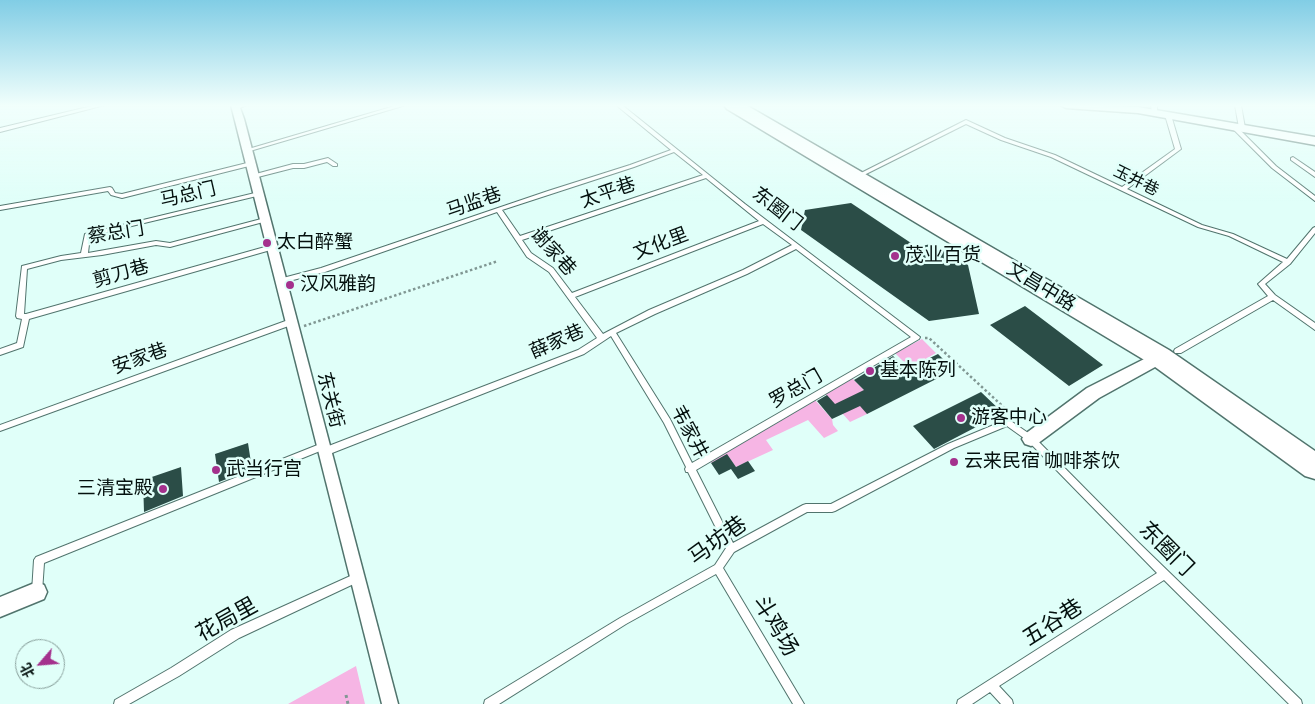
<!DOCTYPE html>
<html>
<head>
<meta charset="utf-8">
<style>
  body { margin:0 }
  #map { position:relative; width:1315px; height:704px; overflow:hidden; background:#e0fff9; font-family:"PT Sans Narrow","Noto Sans SC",sans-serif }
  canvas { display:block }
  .north { position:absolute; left:15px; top:639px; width:50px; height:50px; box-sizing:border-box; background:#e0fff9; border:1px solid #889f9b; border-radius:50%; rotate:243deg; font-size:14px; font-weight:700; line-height:20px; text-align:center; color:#04100e }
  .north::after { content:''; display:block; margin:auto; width:18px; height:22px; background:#a4318d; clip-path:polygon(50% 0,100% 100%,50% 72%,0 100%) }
</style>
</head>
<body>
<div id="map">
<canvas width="1315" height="704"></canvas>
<div class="north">北</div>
</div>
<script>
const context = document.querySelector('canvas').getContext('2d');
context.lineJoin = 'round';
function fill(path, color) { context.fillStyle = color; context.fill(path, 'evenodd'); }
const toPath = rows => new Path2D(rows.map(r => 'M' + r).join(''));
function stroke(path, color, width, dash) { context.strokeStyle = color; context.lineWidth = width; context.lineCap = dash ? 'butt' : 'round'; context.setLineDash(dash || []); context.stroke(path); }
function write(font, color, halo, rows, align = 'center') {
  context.font = font + ' "PT Sans Narrow","Noto Sans SC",sans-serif'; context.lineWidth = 5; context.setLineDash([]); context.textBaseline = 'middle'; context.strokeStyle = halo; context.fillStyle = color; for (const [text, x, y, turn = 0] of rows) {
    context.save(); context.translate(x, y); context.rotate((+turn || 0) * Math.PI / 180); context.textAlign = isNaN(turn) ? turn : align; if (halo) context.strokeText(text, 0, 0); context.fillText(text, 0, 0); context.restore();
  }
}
fill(toPath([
  [922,339,936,353,910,368,895,353],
  [851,377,864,390,867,414,850,422,825,394],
  [814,399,832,419,833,425,838,431,824,438,808,420,766,440,773,450,736,467,727,455,711,463,710,461,784,418],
  [356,666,365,704,288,704]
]), '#f6b5e4');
fill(toPath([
  [851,203,917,247,931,244,968,265,979,314,929,321,801,230,805,210],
  [1025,306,1103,365,1069,386,990,325],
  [938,354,954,370,867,414,860,406,832,419,817,401,827,395,835,404,864,390,854,380,893,356,907,369],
  [981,392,1003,413,934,449,913,426],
  [248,443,252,469,219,482,215,454],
  [727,454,736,467,748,461,755,471,738,479,731,469,719,475,711,463],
  [181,467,183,496,144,512,143,480]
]), '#2b4d47');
const service = toPath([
  [96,105,105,105,0,132,0,128,96,105],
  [238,105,248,105,236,109,233,107,238,105],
  [398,105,406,105,250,151,248,152,245,150,398,105],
  [616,105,622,105,745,204,920,337,919,339,696,470,733,543,803,505,806,504,831,504,948,444,1008,419,1034,437,1139,543,1301,700,1302,704,1289,704,1164,580,999,686,1012,700,1013,704,1001,704,990,692,972,704,957,704,958,700,1157,573,1028,441,1007,426,954,448,835,511,832,512,807,512,734,552,723,568,804,704,793,704,716,574,626,624,499,704,484,704,485,700,620,618,715,565,726,548,688,472,686,472,685,469,686,467,664,423,611,336,584,354,327,455,324,456,321,455,320,451,44,563,42,592,40,595,37,597,34,595,32,592,34,560,36,557,320,444,323,443,326,444,326,447,578,350,597,338,549,272,527,257,497,212,325,272,281,283,278,281,279,279,321,268,548,191,630,165,671,150,616,105],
  [674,152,703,175,520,236,502,210,634,167,674,152],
  [706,178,759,221,572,293,553,268,531,253,522,240,706,178],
  [763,224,792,245,743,270,649,310,603,334,575,297,763,224],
  [796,249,911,337,692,463,670,419,616,333,655,314,747,274,796,249],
  [1151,105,1157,105,1157,114,1152,113,1151,105],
  [1235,105,1241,105,1245,128,1244,129,1242,130,1239,128,1235,105],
  [1168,113,1171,115,1181,149,1127,189,1202,225,1233,234,1287,259,1313,228,1315,227,1315,233,1290,264,1265,284,1275,295,1315,323,1315,330,1273,300,1181,353,1175,353,1174,351,1175,349,1268,296,1258,284,1283,262,1229,236,1198,227,1051,157,1001,140,966,124,864,175,861,173,966,120,1005,138,1055,155,1122,187,1175,149,1165,115,1168,113],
  [1233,124,1235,125,1276,166,1315,196,1315,201,1272,168,1231,127,1231,125,1233,124],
  [1293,157,1315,172,1315,177,1291,160,1291,158,1293,157],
  [328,158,337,164,337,166,333,166,327,162,304,168,293,168,254,178,251,176,252,175,293,164,304,164,328,158],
  [251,162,254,164,253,165,122,198,111,195,108,191,0,210,0,206,110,187,112,188,115,193,122,194,251,162],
  [259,192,261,193,261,195,90,236,88,253,156,241,170,243,265,218,267,219,267,221,170,247,156,245,102,255,61,260,27,269,24,314,26,314,272,245,275,247,274,249,29,319,23,347,0,355,0,349,17,343,22,319,17,318,16,316,22,266,61,256,81,253,85,234,259,192],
  [291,319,294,320,295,322,294,324,0,431,0,425,291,319],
  [357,573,360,575,362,578,360,581,239,638,179,676,129,704,114,704,115,700,171,668,231,630,357,573]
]);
const pedestrian = toPath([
  [231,105,239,105,244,119,398,704,382,704,231,105]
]);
const minor = toPath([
  [1060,105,1138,107,1315,137,1315,145,1138,113,1066,108,1060,105],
  [1160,351,1166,353,1168,357,1166,361,1099,398,1037,444,1031,446,1025,444,1022,439,1025,434,1087,388,1160,351],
  [37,582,44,585,47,592,44,599,0,617,0,597,37,582]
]);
const primary = toPath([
  [724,105,746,105,1169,350,1315,451,1315,479,1305,476,1151,364,727,109,724,105]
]);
stroke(service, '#51746d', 2);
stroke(pedestrian, '#51746d', 3);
stroke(minor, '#51746d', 3);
stroke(primary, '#51746d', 3);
stroke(toPath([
  [304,326,498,261],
  [925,338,929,338,1010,413]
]), '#809793', 2.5, [2.5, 2.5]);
stroke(toPath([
  [346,695,348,704]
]), '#809793', 3, [3, 3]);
fill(service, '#fff');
fill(pedestrian, '#fff');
fill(minor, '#fff');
fill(primary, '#fff');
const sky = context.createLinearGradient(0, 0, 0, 203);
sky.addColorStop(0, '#81cde5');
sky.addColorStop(0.52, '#f1fffc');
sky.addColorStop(1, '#f1fffc00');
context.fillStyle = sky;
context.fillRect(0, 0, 1315, 203);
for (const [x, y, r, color] of [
  [267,243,5,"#a4318d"],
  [895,256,5,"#a4318d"],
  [290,285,5,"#a4318d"],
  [870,371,5,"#a4318d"],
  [961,418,5,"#a4318d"],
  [954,462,5,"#a4318d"],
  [216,470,5,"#a4318d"],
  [163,489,5,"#a4318d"]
]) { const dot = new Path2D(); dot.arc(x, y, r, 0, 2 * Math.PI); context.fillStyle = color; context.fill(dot); stroke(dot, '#e0fff9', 2); }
write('16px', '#04100e', '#e0fff9', [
  ["玉井巷",1136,181,26]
]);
write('19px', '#04100e', '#e0fff9', [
  ["太平巷",608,193,-19],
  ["马总门",188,195,-13],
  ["马监巷",474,203,-19],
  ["东圈门",777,209,38],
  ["蔡总门",116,233,-9],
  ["文化里",661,244,-21],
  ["谢家巷",553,252,48],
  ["剪刀巷",121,274,-16],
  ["文昌中路",1041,287,31],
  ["薛家巷",557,342,-24],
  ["安家巷",140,359,-20],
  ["罗总门",796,389,-30],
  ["东关街",330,400,76],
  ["韦家井",689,432,62]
]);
write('19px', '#04100e', '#e0fff9', [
  ["太白醉蟹",277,243],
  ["茂业百货",905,256],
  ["汉风雅韵",300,285],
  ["基本陈列",880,371],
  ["游客中心",971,418],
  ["云来民宿 咖啡茶饮",964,462],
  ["武当行宫",226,470],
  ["三清宝殿",153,489,"right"]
], 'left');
write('22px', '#04100e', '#e0fff9', [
  ["马坊巷",718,541,-36],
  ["东圈门",1166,549,45],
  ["花局里",227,620,-29],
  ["五谷巷",1053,623,-33],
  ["斗鸡场",775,626,59]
]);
</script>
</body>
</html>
